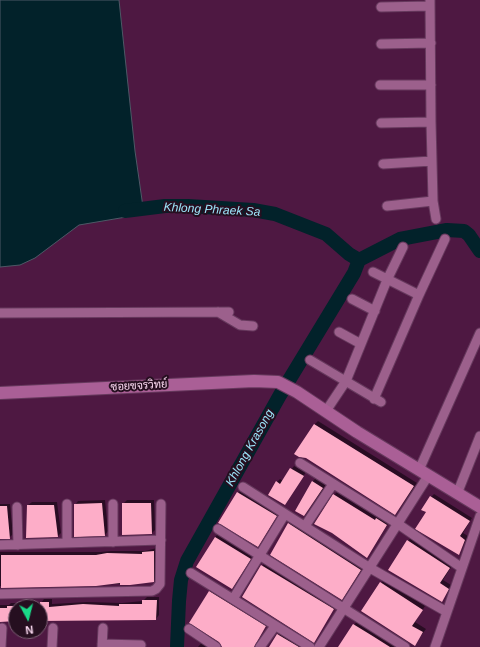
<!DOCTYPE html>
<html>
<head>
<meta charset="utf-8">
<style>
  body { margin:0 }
  #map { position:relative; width:480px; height:647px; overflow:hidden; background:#4e1842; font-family:Arial,sans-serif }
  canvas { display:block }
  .north { position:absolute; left:8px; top:599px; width:40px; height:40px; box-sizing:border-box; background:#260f20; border:1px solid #7c6074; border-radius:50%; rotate:173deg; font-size:11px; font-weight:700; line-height:16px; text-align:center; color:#fcdaf2 }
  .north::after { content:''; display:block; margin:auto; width:14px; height:18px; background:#1ad988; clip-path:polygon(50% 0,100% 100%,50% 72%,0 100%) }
</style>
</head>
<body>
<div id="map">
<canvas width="480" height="647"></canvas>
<div class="north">N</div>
</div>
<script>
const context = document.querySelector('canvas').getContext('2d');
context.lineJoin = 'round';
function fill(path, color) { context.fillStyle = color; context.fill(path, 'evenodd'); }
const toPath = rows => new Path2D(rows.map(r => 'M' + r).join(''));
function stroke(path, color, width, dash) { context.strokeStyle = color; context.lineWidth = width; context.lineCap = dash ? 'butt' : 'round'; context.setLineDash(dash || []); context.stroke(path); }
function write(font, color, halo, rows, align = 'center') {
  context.font = font + ' Arial,Sarabun,sans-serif'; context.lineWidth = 4; context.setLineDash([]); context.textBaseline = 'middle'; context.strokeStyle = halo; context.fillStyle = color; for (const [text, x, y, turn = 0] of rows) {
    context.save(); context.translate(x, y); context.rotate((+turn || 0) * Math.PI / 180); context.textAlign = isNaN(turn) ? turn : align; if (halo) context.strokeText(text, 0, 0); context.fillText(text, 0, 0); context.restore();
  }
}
const water = toPath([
  [0,0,119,0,135,151,144,214,79,225,35,258,20,265,0,267,0,0]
]);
fill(water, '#02222a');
stroke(water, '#4d5966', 1);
fill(toPath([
  [318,421,417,483,398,510,314,425],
  [294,466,306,472,285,504,277,482,280,479,283,481],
  [316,478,326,485,304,515,312,482],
  [241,489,279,512,258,546,220,523],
  [337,492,378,517,380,516,389,522,370,553,334,495],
  [434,494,472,518,463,533,468,536,459,553,427,512,431,497],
  [105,500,108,531,105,535,75,505,78,501],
  [127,500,154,500,155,530,152,533,123,504],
  [32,502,57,502,61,533,58,536,28,505],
  [0,504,10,504,13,534,9,538,0,538],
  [292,522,364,566,342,599,288,525],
  [218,534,253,555,232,588,215,537],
  [411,537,453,564,443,580,451,585,442,601,389,569],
  [157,548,156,578,153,582,96,585,0,586,0,552,100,552,111,551,145,551],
  [265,562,336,606,314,641,243,597],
  [384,579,425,606,415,622,426,629,414,645,363,611],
  [213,589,268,623,253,647,223,647,210,592],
  [147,597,159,597,159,615,156,619,40,621,40,607,16,607,16,621,0,621,0,605,9,605,11,603,41,603,44,599,52,599,52,604,87,602,122,603,143,601],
  [357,621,397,647,339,647],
  [281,631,307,647,270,647],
  [203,641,213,647,198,647]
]), '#0007');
stroke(toPath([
  [125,211,165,206,188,206,253,210,275,214,326,234,349,254,359,260,400,239,447,230,464,231,469,235,480,251],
  [177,647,179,601,181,580,187,561,280,395,354,273,359,260]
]), '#02222a', 14);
fill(toPath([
  [314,424,414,486,395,515,306,458,299,457,294,454],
  [290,468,304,476,285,505,268,495,276,481,280,484],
  [312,481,323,488,304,516,295,511],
  [237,492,277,516,258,547,218,523],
  [333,494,375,520,376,518,387,525,367,558,332,533,314,524],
  [430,496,470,521,460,536,465,540,459,555,415,529,426,512,421,510],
  [102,503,105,536,74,537,74,504],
  [122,503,151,503,152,534,122,535],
  [27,505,54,505,58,537,26,538],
  [0,506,7,506,10,539,0,539],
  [288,523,361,570,342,600,270,555],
  [215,537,251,559,232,589,196,567],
  [407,540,450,568,440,583,449,589,442,602,388,570],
  [154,551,154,582,130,585,120,585,120,583,96,586,1,588,1,555,96,555,107,553,142,554,142,552],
  [261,565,334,609,314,643,242,597],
  [380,582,423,610,412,626,423,632,415,646,361,611],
  [209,591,266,626,254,647,222,647,219,642,189,623],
  [142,600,157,600,156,620,40,621,40,602,49,602,49,607,83,604,119,606,119,604,142,604],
  [7,606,16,606,16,621,0,622,0,608,7,608],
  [353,624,371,635,390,647,338,647],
  [277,634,299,647,269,647]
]), '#fdadc8');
const street = toPath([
  [430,0,431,122,433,201,436,219],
  [381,7,430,6],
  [381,44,431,43],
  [380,85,431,85],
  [381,123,431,122],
  [383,164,432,161],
  [387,206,433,201],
  [373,272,419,295],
  [352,299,375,311],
  [218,312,240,325,253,326],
  [0,313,229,312],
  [339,332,361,344],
  [310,360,381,402],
  [374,399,419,295,445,239],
  [326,411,346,381,387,280,403,247],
  [300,463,398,524,462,568],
  [419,470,480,333],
  [243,487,370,568,447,612],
  [457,494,480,436],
  [67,504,67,543],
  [17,507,18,545],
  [305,526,333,484],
  [218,529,405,647],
  [113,542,113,504],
  [0,545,161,540],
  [191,573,310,647],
  [0,594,152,591,156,589,160,584,161,504],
  [233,599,285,514],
  [189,629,216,647],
  [102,644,141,645],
  [1,647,2,628],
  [52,647,53,628],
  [102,647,103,628],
  [260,647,275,626],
  [319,647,428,476],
  [435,647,480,516]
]);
const secondary = toPath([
  [0,393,254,381,278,382,297,392,357,432,480,507]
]);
stroke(street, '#66395d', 11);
stroke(secondary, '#66395d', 14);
stroke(street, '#9c608c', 9);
stroke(secondary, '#aa5f96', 12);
write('11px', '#fcdaf2', '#260f20', [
  ["ซอยขจรวิทย์",139,386,-3]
]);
write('italic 12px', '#9ce5fa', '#260f20', [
  ["Khlong Phraek Sa",212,210,3],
  ["Khlong Krasong",250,448,-61]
]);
</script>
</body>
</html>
